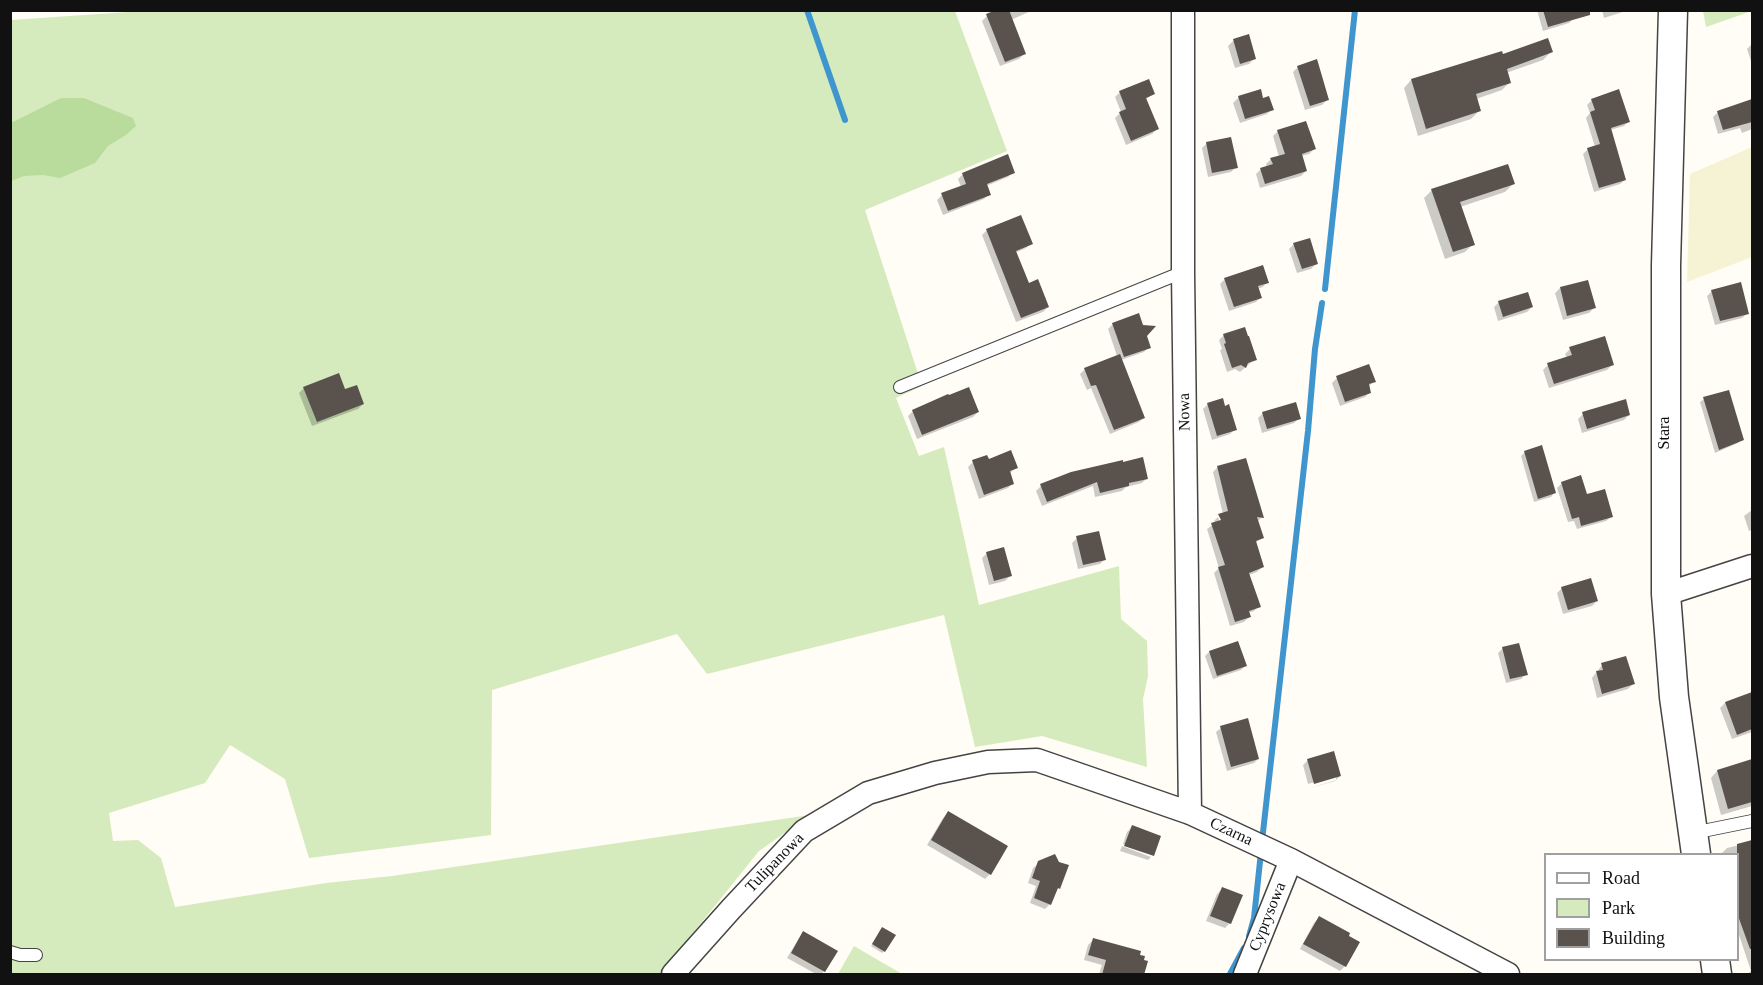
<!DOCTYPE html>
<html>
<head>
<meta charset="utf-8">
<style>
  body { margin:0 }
  #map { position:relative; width:1763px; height:985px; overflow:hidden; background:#fffdf5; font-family:Georgia,serif }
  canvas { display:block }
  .frame { position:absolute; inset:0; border:12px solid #111; pointer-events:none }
  .legend { position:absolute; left:1544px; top:853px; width:195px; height:108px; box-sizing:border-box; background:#fff; border:2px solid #a0a0a0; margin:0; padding:8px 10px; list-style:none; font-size:18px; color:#111 }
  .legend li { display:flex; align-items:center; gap:12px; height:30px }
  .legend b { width:30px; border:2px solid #a0a0a0 }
</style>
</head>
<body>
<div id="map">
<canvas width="1763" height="985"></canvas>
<div class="frame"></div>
<ul class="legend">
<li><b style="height:8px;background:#fff"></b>Road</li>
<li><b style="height:16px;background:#d5ebbd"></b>Park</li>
<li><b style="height:16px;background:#5a524d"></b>Building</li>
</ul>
</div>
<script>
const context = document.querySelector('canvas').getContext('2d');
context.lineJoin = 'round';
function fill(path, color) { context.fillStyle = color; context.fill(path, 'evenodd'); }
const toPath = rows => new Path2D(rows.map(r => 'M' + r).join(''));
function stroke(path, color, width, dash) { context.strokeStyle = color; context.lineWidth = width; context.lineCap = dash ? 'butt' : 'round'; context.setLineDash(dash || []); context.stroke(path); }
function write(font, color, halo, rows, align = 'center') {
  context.font = font + ' Georgia,serif'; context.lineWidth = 6; context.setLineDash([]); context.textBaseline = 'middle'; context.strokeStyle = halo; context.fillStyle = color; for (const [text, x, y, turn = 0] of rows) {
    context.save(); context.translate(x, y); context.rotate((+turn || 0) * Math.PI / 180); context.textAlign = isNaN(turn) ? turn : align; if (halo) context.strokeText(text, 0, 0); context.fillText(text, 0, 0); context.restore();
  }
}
fill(toPath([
  [1752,147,1752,257,1687,282,1690,174]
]), '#f6f3d4');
fill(toPath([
  [132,10,955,11,1007,151,865,210,922,386,896,398,919,456,944,447,979,605,1119,566,1121,619,1147,641,1148,676,1143,699,1147,767,1042,736,975,747,944,615,707,674,677,634,492,690,491,835,309,858,285,779,230,745,205,783,109,813,113,841,138,840,161,858,175,907,326,883,392,876,810,815,759,851,660,974,141,974,139,973,137,974,11,974,11,20,128,12],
  [1703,11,1703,10,1752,11,1706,27],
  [854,946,902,974,838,974]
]), '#d5ebbd');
fill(toPath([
  [61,98,84,98,133,118,136,126,126,135,108,146,95,163,60,178,43,175,24,176,11,181,11,123]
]), '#b9dc9c');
fill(toPath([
  [1001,10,1033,10,1011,20,1024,54,1019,59,1000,66,982,21,987,16],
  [1537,10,1572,10,1574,18,1569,23,1543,31],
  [1602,10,1629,10,1604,18],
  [1248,36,1254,59,1249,64,1235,68,1228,46,1233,41],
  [1752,44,1752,64,1747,49],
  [1551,52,1543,60,1506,73,1510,82,1502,90,1476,99,1479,111,1471,119,1418,136,1404,88,1411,80,1502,56],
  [1298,67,1327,100,1322,105,1305,110,1293,72],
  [1148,81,1153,94,1145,100,1157,129,1152,134,1126,145,1115,118,1121,112,1115,97,1120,92],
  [1260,91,1262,99,1272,109,1267,114,1240,123,1233,103,1238,98],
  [1592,100,1629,121,1624,126,1610,130,1625,180,1620,184,1594,192,1583,154,1588,149,1595,147,1586,118,1590,113,1587,105],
  [1752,100,1752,129,1742,133,1740,128,1718,134,1713,117,1718,112],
  [1278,131,1314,149,1309,154,1301,156,1306,171,1301,176,1260,188,1256,174,1261,169,1267,167,1266,164,1271,159,1279,157,1273,136],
  [1207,143,1236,167,1231,172,1208,177,1202,148],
  [1013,172,1008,177,986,186,989,194,984,199,943,215,937,200,942,195,961,187,958,179,963,174],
  [1513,184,1505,192,1460,207,1473,244,1465,252,1445,259,1424,198,1432,190],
  [987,230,1031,243,1026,248,1015,253,1028,285,1048,307,1043,312,1016,322,982,235],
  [1294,244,1316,264,1311,269,1297,273,1289,249],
  [1225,279,1267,282,1263,287,1257,289,1260,298,1256,302,1229,311,1220,284],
  [1560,288,1594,308,1589,313,1563,320,1555,293],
  [1712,291,1748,313,1742,318,1715,325,1707,296],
  [1499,302,1532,307,1527,312,1498,321,1494,307],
  [1113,324,1145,336,1149,347,1144,352,1121,360,1143,418,1139,422,1110,434,1091,388,1087,390,1080,374,1085,369,1117,356,1108,329],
  [1224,335,1255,359,1240,372,1235,369,1227,372,1220,350,1222,349,1219,340],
  [1570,349,1612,365,1607,370,1549,388,1543,370,1548,365,1567,358,1565,354],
  [1337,378,1374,381,1369,386,1370,392,1365,397,1340,406,1332,383],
  [304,388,363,404,358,409,312,426,299,393],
  [1704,399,1742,439,1738,443,1715,453,1700,402],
  [1208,404,1224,408,1235,429,1230,434,1212,440,1203,409],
  [913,411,978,412,973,417,917,439,908,416],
  [1263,413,1299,418,1294,423,1262,433,1258,418],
  [1583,414,1629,415,1624,420,1582,433,1578,419],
  [1525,452,1554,493,1551,497,1534,502,1521,456],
  [988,461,1016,468,1010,473,1013,483,1008,488,979,499,968,467,973,462],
  [1218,467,1262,517,1257,522,1262,538,1255,543,1262,567,1257,572,1249,575,1259,606,1254,611,1248,613,1249,617,1244,622,1230,626,1214,573,1219,568,1207,529,1215,523,1214,521,1218,517,1222,528,1221,516,1218,516,1223,514,1213,472],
  [1147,478,1142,483,1126,487,1122,491,1095,497,1093,486,1042,506,1036,491,1041,486],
  [1562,483,1587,496,1611,517,1606,521,1577,529,1574,521,1568,522,1557,488],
  [1752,510,1752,530,1749,531,1744,516],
  [1077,538,1105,559,1100,564,1078,569,1072,543],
  [987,553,1010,576,1005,581,989,585,982,558],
  [1562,588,1597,601,1592,606,1563,614,1557,593],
  [1503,648,1526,674,1521,679,1506,683,1498,653],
  [1209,652,1245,666,1241,670,1213,679,1205,656],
  [1602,665,1633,684,1628,689,1597,698,1592,678],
  [1752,693,1752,732,1732,739,1720,708,1725,703],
  [1221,728,1258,759,1254,763,1227,771,1216,732],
  [1308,760,1340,776,1335,781,1310,788,1336,780,1336,776,1308,784,1303,765],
  [1750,762,1752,771,1752,806,1721,815,1711,778,1717,771],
  [948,813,990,874,985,879,927,845,943,818],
  [1132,827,1159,837,1152,856,1152,854,1123,844,1127,832],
  [1752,842,1752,974,1747,974,1751,971,1738,932,1738,854,1722,853,1727,848],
  [1122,846,1151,857,1148,860,1120,851],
  [1039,863,1058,888,1055,892,1050,904,1045,909,1030,903,1036,886,1028,883,1033,868],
  [1222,889,1230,923,1225,928,1206,921,1217,894],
  [1319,918,1347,936,1345,966,1340,971,1300,949,1314,923],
  [880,931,884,951,882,953,871,946],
  [804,933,824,971,821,974,816,974,787,958,799,938],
  [1093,940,1143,974,1099,974,1102,965,1084,960,1088,945]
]), '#0003');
stroke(toPath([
  [807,10,845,120],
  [1325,289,1355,10],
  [1262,841,1308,431,1315,349,1322,303],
  [1249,936,1254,918,1261,852],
  [1230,974,1244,948]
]), '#3f96cf', 6);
fill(toPath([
  [996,10,1009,10,1026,54,1005,62,986,14],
  [1543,10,1590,10,1590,15,1548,27],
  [1249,34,1256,59,1240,64,1233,39],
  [1548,38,1553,52,1507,69,1511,83,1476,94,1481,111,1426,129,1411,79,1502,51,1503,54],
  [1317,59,1329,100,1310,106,1297,66],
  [1149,79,1155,94,1146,98,1159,129,1131,141,1119,112,1126,109,1119,91],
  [1261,89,1263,98,1269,96,1274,110,1245,119,1238,96],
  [1619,89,1630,122,1611,128,1626,180,1599,188,1587,148,1600,144,1590,112,1595,110,1591,99],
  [1752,99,1752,122,1723,130,1717,111],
  [1306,121,1316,149,1302,154,1307,171,1265,184,1260,168,1273,164,1270,158,1285,154,1277,130],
  [1231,137,1238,168,1212,173,1206,142],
  [1008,154,1015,173,987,184,991,195,948,211,941,193,966,184,962,173],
  [1508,164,1515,184,1460,202,1475,245,1453,252,1431,189],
  [1021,215,1033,244,1016,251,1029,283,1038,279,1049,307,1021,318,986,229],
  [1310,238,1318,264,1302,269,1293,243],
  [1263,265,1269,283,1258,286,1262,298,1234,307,1224,278],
  [1588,280,1596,308,1567,316,1560,287],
  [1741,282,1749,314,1720,321,1711,290],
  [1528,292,1533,307,1503,317,1498,301],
  [1139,313,1143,325,1156,326,1147,336,1151,348,1124,357,1112,323],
  [1245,327,1248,336,1249,336,1257,360,1248,363,1246,368,1241,365,1232,368,1224,344,1226,343,1223,334],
  [1605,336,1614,365,1554,384,1547,363,1572,355,1569,347],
  [1120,354,1145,418,1114,430,1096,385,1091,386,1084,368],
  [1369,364,1376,382,1369,384,1371,393,1345,402,1336,376],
  [339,373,345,389,357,385,364,404,317,422,303,387],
  [969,387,979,412,922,435,912,410,948,394,949,395],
  [1729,390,1744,440,1719,450,1703,397],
  [1223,398,1225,406,1229,404,1237,430,1217,436,1207,403],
  [1626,399,1630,415,1587,429,1582,412],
  [1296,402,1301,419,1267,429,1262,412],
  [1542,445,1556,493,1538,499,1524,451],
  [1011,450,1018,468,1010,471,1014,484,984,495,972,460,987,455,989,459],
  [1143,457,1148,479,1129,483,1129,486,1100,493,1097,482,1047,502,1040,484,1071,472,1123,460,1123,462],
  [1246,458,1264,518,1257,517,1264,538,1256,541,1264,567,1249,573,1261,607,1249,611,1251,617,1235,622,1218,567,1225,565,1211,523,1221,520,1218,514,1228,511,1217,466],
  [1581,475,1587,494,1605,489,1613,517,1581,526,1579,517,1572,519,1561,482],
  [1099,531,1106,560,1083,565,1076,536],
  [1004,547,1012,576,994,581,986,552],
  [1591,578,1598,601,1568,610,1561,587],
  [1238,641,1247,666,1217,676,1209,651],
  [1519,643,1528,675,1510,679,1502,647],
  [1626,656,1635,684,1602,694,1596,671,1603,670,1601,663],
  [1752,692,1752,729,1737,735,1725,702],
  [1248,718,1259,759,1231,767,1220,726],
  [1334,751,1341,776,1314,784,1307,759],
  [1752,759,1752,802,1728,809,1717,770],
  [948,811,1008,846,991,875,931,840],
  [1132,825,1161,836,1154,856,1124,846],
  [1752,840,1752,949,1750,949,1737,913,1737,844],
  [1055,854,1059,862,1069,865,1060,889,1058,888,1051,905,1034,898,1040,881,1032,878,1038,861],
  [1222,887,1243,895,1231,924,1210,916],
  [1319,916,1350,933,1349,936,1360,942,1346,967,1303,944],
  [882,927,896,935,885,952,872,944],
  [803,931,838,951,825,972,791,953],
  [1093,938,1141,951,1140,955,1145,956,1144,960,1148,961,1144,975,1102,975,1106,960,1088,955]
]), '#5a524d');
const service = toPath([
  [900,387,1183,272],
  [1693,833,1752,821],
  [10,952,20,955,36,955]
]);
const minor = toPath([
  [1183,10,1183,272,1190,813],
  [1666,594,1752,566],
  [673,974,731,909,804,831,868,793,935,773,988,762,1037,760,1190,813,1291,860,1508,974],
  [1245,974,1291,860]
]);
const tertiary = toPath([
  [1673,10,1666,265,1666,594,1674,697,1696,854],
  [1715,960,1717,974]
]);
stroke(service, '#444', 14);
stroke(minor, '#444', 25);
stroke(tertiary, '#444', 31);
stroke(service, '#fff', 12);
stroke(minor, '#fff', 22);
stroke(tertiary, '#fff', 28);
write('16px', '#111', '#fff', [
  ["Nowa",1185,412,-91],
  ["Stara",1665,433,-90],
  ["Czarna",1231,832,25],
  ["Tulipanowa",775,863,-46],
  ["Cyprysowa",1268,917,-68]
]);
</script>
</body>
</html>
